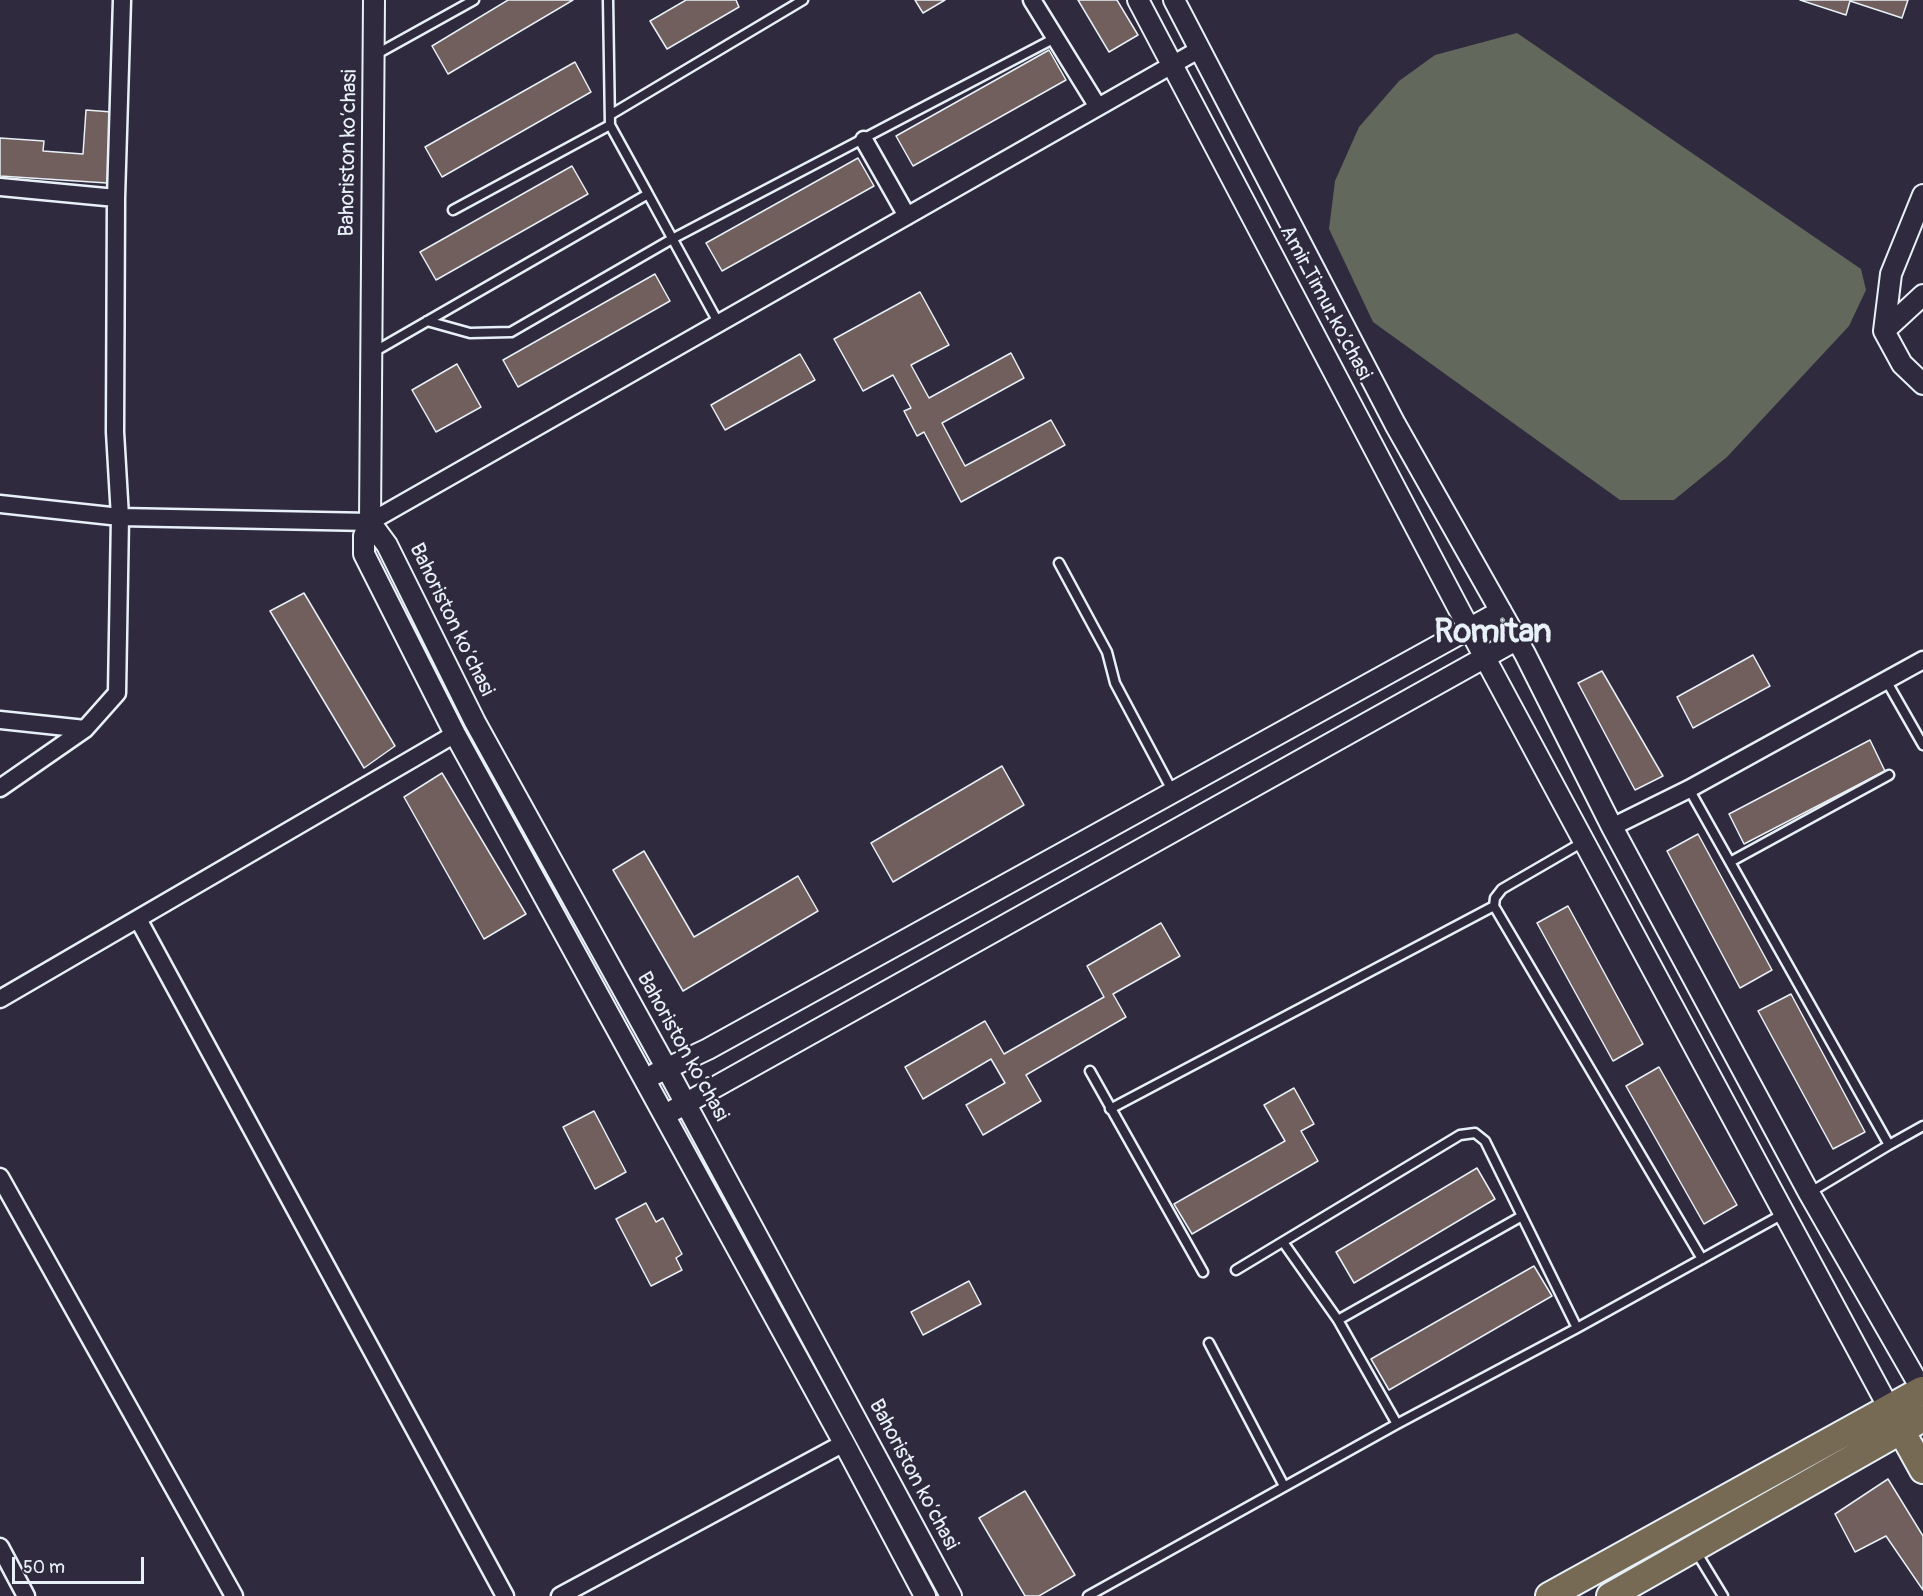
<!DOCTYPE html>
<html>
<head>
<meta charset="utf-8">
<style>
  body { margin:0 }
  #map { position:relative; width:1923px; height:1596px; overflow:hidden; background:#2f2a3d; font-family:Pangolin,sans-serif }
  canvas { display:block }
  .scale { position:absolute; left:12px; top:1557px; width:132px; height:27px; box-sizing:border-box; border:3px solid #e8f1f8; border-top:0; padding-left:8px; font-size:18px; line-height:21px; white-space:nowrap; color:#e8f1f8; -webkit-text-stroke:4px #2f2a3d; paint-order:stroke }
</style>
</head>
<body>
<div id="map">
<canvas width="1923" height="1596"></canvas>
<div class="scale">50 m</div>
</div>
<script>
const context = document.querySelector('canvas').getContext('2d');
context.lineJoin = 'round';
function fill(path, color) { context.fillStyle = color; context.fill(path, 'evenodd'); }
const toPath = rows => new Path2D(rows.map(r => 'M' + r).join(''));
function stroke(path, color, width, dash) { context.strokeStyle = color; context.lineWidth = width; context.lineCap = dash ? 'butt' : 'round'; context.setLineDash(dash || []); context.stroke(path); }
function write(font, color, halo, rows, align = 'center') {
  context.font = font + ' Pangolin,sans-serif'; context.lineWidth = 5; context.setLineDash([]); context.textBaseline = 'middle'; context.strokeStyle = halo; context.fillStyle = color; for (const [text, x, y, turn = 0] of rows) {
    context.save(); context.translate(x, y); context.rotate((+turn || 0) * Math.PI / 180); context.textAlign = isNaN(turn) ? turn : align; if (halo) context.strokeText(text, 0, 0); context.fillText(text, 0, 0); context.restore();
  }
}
fill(toPath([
  [1517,33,1861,269,1866,290,1849,326,1727,457,1674,500,1620,500,1373,322,1329,229,1335,181,1359,127,1399,81,1435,55]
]), '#62685b');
const building = toPath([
  [508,0,573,0,448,74,432,46,508,0],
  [686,0,736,0,739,7,667,49,650,21,686,0],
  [915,0,945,0,923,13,915,0],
  [1078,0,1117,0,1138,35,1109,52,1078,0],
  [1800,0,1908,0,1902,18,1850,1,1846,15,1800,0],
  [1049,50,1066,80,913,166,896,136,1049,50],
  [575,62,591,92,442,177,425,147,575,62],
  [86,110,112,112,107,183,0,176,0,138,44,141,43,151,83,154,86,110],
  [858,158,874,186,722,271,706,243,858,158],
  [572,166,588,194,436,280,420,252,572,166],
  [655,274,670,301,518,387,503,360,655,274],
  [920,292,949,345,911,365,929,398,1011,353,1024,378,942,423,965,466,1051,420,1065,445,961,502,924,432,917,436,904,411,911,408,893,375,863,391,834,339,920,292],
  [800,354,815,380,725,430,711,405,800,354],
  [457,364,481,407,436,432,412,390,457,364],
  [304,593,395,746,364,768,270,611,304,593],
  [1753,655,1770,686,1693,728,1677,697,1753,655],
  [1602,671,1663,776,1635,790,1578,683,1602,671],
  [1870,740,1885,771,1744,844,1729,814,1870,740],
  [1002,766,1024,805,893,882,871,843,1002,766],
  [442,773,526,914,484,939,404,797,442,773],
  [1698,834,1772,970,1740,988,1667,851,1698,834],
  [644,851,694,937,798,876,818,911,683,991,613,870,644,851],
  [1568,906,1643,1044,1613,1061,1537,923,1568,906],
  [1161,923,1180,956,1113,994,1126,1017,1026,1075,1041,1101,983,1135,966,1105,1005,1083,991,1059,923,1099,905,1067,985,1021,1004,1054,1104,997,1087,966,1161,923],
  [1791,994,1865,1132,1833,1149,1758,1011,1791,994],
  [1659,1067,1737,1205,1704,1224,1626,1086,1659,1067],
  [1294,1088,1314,1124,1301,1131,1318,1161,1192,1234,1174,1204,1285,1141,1264,1105,1294,1088],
  [594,1111,626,1172,595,1189,563,1127,594,1111],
  [1477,1168,1495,1199,1354,1283,1336,1252,1477,1168],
  [646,1203,656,1222,663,1218,682,1254,676,1258,682,1270,651,1286,616,1219,646,1203],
  [1534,1266,1552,1296,1389,1390,1371,1359,1534,1266],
  [969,1281,981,1304,923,1335,911,1312,969,1281],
  [1888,1479,1923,1536,1923,1590,1886,1536,1855,1552,1835,1514,1888,1479],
  [1025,1491,1075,1575,1039,1596,1025,1596,979,1518,1025,1491]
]);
fill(building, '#715f5e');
stroke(building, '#e8f1f8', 1.5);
const service = toPath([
  [608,0,610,125,648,194],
  [375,55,474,0],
  [610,115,803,0],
  [453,210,610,125],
  [427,321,470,333,511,332,672,239,1055,38],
  [372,353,648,194,719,324],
  [1059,563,1107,652,1115,683,1173,792],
  [1887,682,1923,745],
  [1689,789,1889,1145,1809,1193],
  [1583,842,1502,889,1495,898,1494,906,1702,1259],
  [1730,862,1889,775],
  [1090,1071,1203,1272],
  [1110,1109,1494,906],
  [1889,1145,1923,1126],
  [1283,1242,1338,1320],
  [1236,1270,1460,1135,1475,1133,1485,1141,1577,1328],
  [1209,1343,1284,1486],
  [1397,1424,1338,1320,1522,1216],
  [1695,1550,1723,1596],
  [1088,1596,1397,1424,1577,1328,1783,1214]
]);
const minor = toPath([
  [1032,0,1098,107],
  [864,140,907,216],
  [0,187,116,198],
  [0,504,120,517,370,522,1200,49],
  [0,720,85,729],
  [0,788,85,729,117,693,120,517,115,432,116,198,122,0],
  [1612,827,1689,789,1923,660],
  [138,919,505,1596],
  [0,999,455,734],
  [0,1177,234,1596],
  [0,1547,26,1596],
  [560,1596,844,1443]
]);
const tertiary = toPath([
  [374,0,370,522,364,536,364,554,455,734,844,1443,925,1596],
  [1138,0,1463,617,1889,1408],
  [1174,0,1395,424,1525,654,1612,827,1809,1193,1922,1390],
  [1923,195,1891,274,1884,331,1902,364,1923,384],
  [1884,331,1923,295],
  [370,522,387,545,475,722,667,1069,951,1596],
  [655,1074,708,1049,1501,611],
  [674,1110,1516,640]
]);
const primary = toPath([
  [1892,1414,1923,1470],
  [1549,1596,1922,1390,1923,1392],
  [1610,1596,1923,1418]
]);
stroke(service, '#e8f1f8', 13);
stroke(minor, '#e8f1f8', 21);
stroke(tertiary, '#e8f1f8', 24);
stroke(primary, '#e8f1f8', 30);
stroke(service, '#2f2a3d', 8);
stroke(minor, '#2f2a3d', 16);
stroke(tertiary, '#2f2a3d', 20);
stroke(primary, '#766a55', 26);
write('21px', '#e8f1f8', '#2f2a3d', [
  ["Bahoriston ko‘chasi",349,153,-89],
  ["Amir Timur ko‘chasi",1325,303,62],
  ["Bahoriston ko‘chasi",451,620,64],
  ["Bahoriston ko‘chasi",682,1047,61],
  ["Bahoriston ko‘chasi",913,1475,62]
]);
write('bold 33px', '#e8f1f8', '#2f2a3d', [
  ["Romitan",1493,634]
]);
</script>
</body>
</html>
